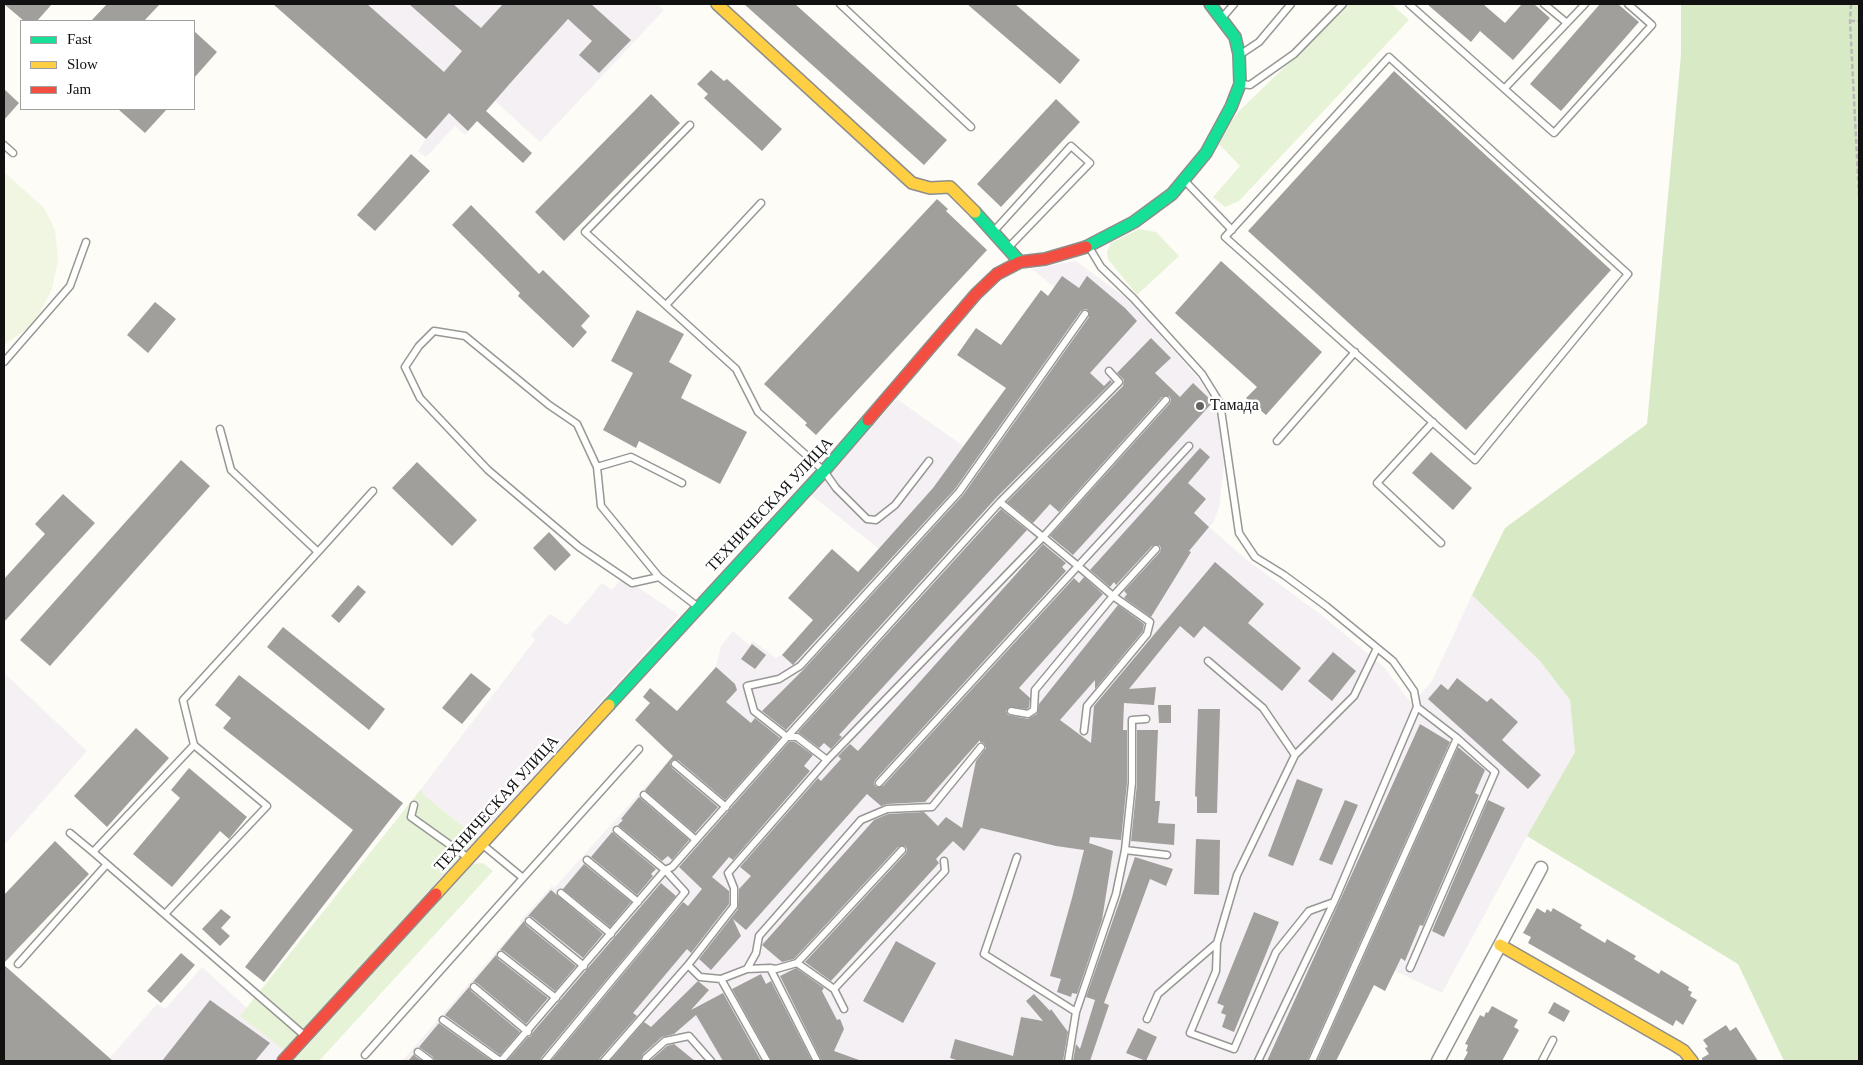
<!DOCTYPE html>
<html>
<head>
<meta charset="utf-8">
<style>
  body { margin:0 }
  #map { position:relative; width:1863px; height:1065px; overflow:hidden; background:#fdfcf7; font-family:Georgia,serif }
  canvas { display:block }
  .frame { position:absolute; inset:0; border:5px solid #111; pointer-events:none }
  .legend { position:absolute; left:20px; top:20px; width:175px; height:90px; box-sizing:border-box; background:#fff; border:1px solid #a0a0a0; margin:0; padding:6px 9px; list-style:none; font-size:15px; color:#111 }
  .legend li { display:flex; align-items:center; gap:10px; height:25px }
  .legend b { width:25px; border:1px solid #a0a0a0 }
</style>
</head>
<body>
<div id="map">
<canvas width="1863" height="1065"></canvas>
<div class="frame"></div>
<ul class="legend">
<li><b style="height:6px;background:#16e098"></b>Fast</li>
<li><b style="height:6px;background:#ffcf43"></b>Slow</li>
<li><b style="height:6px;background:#f24e42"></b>Jam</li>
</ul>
</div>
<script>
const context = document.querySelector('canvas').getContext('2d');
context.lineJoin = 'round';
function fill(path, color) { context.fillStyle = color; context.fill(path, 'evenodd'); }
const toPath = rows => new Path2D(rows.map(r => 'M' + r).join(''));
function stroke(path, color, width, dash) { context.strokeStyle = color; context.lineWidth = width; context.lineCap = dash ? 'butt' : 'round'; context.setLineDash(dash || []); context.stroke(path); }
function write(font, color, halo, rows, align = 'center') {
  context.font = font + ' Georgia,serif'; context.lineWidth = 5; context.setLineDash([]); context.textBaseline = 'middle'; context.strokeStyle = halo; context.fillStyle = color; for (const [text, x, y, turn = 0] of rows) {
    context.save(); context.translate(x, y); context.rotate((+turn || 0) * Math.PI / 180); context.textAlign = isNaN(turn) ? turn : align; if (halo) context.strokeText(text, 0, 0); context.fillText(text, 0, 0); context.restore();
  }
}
fill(toPath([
  [273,4,657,4,664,10,540,142,495,101,465,135,455,126,426,157,418,151,426,139],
  [1076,261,1129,300,1196,376,1216,404,1224,464,1219,508,1213,523,1209,527,1247,560,1324,617,1384,667,1412,704,1432,681,1472,595,1540,661,1570,700,1575,752,1527,836,1442,993,1395,971,1385,991,1373,985,1336,1061,402,1061,521,923,520,921,552,886,554,888,673,756,653,738,716,667,721,646,733,631,749,645,753,641,776,658,782,655,879,549,810,494,897,399,963,446,1070,300,1032,269],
  [623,577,679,615,477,838,423,794,421,789,535,640,531,635,550,614,567,625,602,583,612,590],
  [4,673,87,751,4,845],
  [202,967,247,1008,241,1016,284,1050,274,1061,107,1061,157,1004,165,1009]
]), '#f5f0f3');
fill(toPath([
  [1350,4,1392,4,1409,20,1239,201,1225,207,1213,197,1240,166,1219,144,1231,122,1239,111],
  [1139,229,1156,232,1179,256,1137,295,1108,259,1107,252,1111,243],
  [421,789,423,794,477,838,284,1050,240,1016],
  [483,863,493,871,319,1061,293,1061,473,864]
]), '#e7f3d7');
fill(toPath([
  [1681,4,1859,4,1859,1061,1784,1061,1738,964,1527,836,1575,752,1570,700,1540,661,1472,595,1505,528,1647,424,1681,55]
]), '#d8eac5');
fill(toPath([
  [4,172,44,208,55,230,58,260,52,289,34,324,4,345]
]), '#f0f6e1');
fill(toPath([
  [4,4,52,4,37,21,24,21],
  [107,4,160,4,144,21,91,21],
  [273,4,367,4,444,72,462,51,409,4,453,4,481,28,503,4,591,4,631,40,599,73,579,55,592,41,568,19,513,80,486,111,532,153,523,163,477,121,468,131,449,113,426,139],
  [744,4,795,4,947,140,924,165],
  [967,4,1015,4,1080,60,1060,84],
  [1427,4,1483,4,1505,23,1522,4,1534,4,1550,18,1513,60,1480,31,1471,42],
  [1600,4,1618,4,1639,22,1561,111,1530,84],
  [194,31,217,52,194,78],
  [711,70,724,81,727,79,782,129,762,151,704,98,708,94,697,84],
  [1394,71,1611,270,1466,430,1248,231],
  [4,89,19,103,4,120],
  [651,94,680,123,564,241,535,212],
  [1056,99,1080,122,1001,207,977,184],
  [118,109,167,109,145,133],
  [411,154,430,171,375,231,357,215],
  [937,199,948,209,946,211,987,250,816,435,805,425,807,423,764,384],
  [471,205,539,274,543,270,590,316,581,326,587,332,573,348,518,296,520,293,452,225],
  [1221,261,1322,352,1266,415,1246,398,1257,387,1175,313],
  [1062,276,1079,288,1087,276,1125,308,1137,321,1090,373,1104,386,1110,380,1112,382,996,498,786,730,762,711,804,669,963,495,1089,317,1088,310,1085,309,1081,311,955,489,793,665,782,655,813,620,788,598,832,549,858,572,933,488,1006,388,957,355,976,328,1001,345,1041,290,1048,296],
  [155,302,176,319,148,353,127,335],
  [637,310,684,334,669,362,692,375,681,398,747,432,720,484,639,441,636,448,603,430,633,373,611,361],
  [1151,338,1171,358,1155,373,1180,397,1193,383,1213,402,1073,555,1050,536,1170,403,1171,399,1169,396,1162,397,1059,512,1050,504,1033,523,1007,502,1123,386,1124,380,1117,373],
  [1200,448,1210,457,1188,483,1206,499,1194,513,1209,527,1189,551,1191,552,1151,617,1124,598,1127,594,1124,591,1160,552,1161,548,1159,545,1152,546,1116,585,1114,582,1110,587,1090,570],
  [1431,452,1472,488,1453,510,1412,473],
  [181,460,210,486,50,666,20,640],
  [417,462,477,520,452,546,392,488],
  [63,494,95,523,4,622,4,579,45,534,35,524],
  [1001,509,1027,530,839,735,842,737,831,749,824,743,819,748,798,732],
  [549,532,571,555,555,571,533,548],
  [1043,544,1066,563,1062,567,1066,571,875,780,874,784,876,787,883,786,1074,578,1079,583,1084,577,1103,594,1019,688,1030,698,1029,707,1027,709,1009,707,1006,711,1008,715,1028,719,1037,714,1039,704,1118,605,1144,624,1143,631,1095,689,1095,680,1060,720,1091,743,1094,706,1215,562,1264,604,1248,623,1301,668,1282,691,1204,626,1194,638,1180,626,1129,689,1156,687,1154,705,1124,703,1123,730,1127,730,1127,783,1121,840,1090,837,1089,843,1113,851,1102,920,1077,994,1072,993,1071,997,1057,992,1061,979,1050,976,1072,898,1084,850,1056,846,981,828,964,851,953,841,936,859,939,863,831,981,805,962,906,853,907,849,905,846,898,847,794,959,782,962,762,945,874,820,888,814,924,812,938,826,946,817,962,828,976,761,986,748,984,743,980,742,980,740,925,802,887,804,881,806,867,794,746,930,733,919,741,936,711,970,699,959,738,909,739,889,751,876,740,867,818,778,821,781,841,759,838,756,850,744,858,751],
  [358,585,366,592,339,623,331,616],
  [283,627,385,709,369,730,267,647],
  [752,644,766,655,755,669,741,659],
  [1333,652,1356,671,1332,701,1308,681],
  [716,667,735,684,737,690,726,702,751,723,755,718,780,738,725,800,678,760,672,760,670,764,672,768,718,807,695,833,645,790,673,756,635,720,650,703,643,697,650,688,677,711],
  [471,673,491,689,462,724,442,708],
  [239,675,403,803,264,982,245,967,353,830,223,728,231,718,215,705],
  [1457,678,1487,702,1491,698,1518,722,1502,740,1541,775,1528,789,1428,699,1441,684,1448,690],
  [1158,705,1171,705,1171,723,1159,723],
  [1198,709,1220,709,1217,813,1197,813,1197,797,1195,796],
  [1420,724,1450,742,1307,1061,1267,1061],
  [136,728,169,758,107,827,74,796],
  [1137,730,1158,730,1155,801,1160,801,1158,823,1175,824,1174,845,1131,841,1137,783],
  [789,742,795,742,813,755,804,766,810,771,733,860,729,857,712,877,729,891,729,904,691,953,687,949,633,1013,637,1016,600,1058,599,1061,551,1061,683,902,688,906,702,889,679,867],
  [1458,747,1485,770,1475,793,1479,795,1423,926,1420,925,1405,961,1401,958,1385,991,1374,985,1336,1061,1317,1061],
  [189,768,247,817,229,839,220,831,172,887,133,854,180,798,171,790],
  [1297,779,1323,789,1293,866,1268,856],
  [639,797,689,840,672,860,668,856,662,861,618,825,623,820,621,819],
  [1345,800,1358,805,1332,865,1319,860],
  [1488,800,1505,808,1444,937,1432,931],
  [612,832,656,869,651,874,653,876,637,895,591,857],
  [1196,839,1220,840,1219,895,1194,894],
  [55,841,89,874,4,963,4,895],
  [1135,857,1173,869,1166,886,1150,879,1104,1003,1099,1001,1109,1005,1090,1061,1073,1061,1076,1044,1080,1049,1095,1000,1086,997],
  [584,864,631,902,610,927,563,889],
  [661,883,676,896,541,1058,540,1061,507,1061,528,1037,531,1036,533,1032],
  [551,890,603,934,583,958,532,917,528,916],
  [1537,908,1545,913,1547,909,1551,912,1553,908,1582,925,1580,928,1605,943,1607,939,1636,956,1634,959,1659,974,1661,970,1689,987,1688,990,1692,992,1690,996,1697,1000,1683,1025,1676,1020,1673,1026,1528,943,1531,937,1523,933],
  [221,909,231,917,221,928,230,936,220,946,202,929],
  [1254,912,1279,922,1234,1032,1222,1027,1226,1015,1221,1013,1224,1006,1217,1003],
  [524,921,526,925,576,966,555,991,504,951,500,950],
  [896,941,936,963,903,1023,863,1001],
  [181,953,195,965,161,1003,147,991],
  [496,955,498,959,548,998,526,1024,477,983,473,982],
  [4,965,113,1061,4,1061],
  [796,968,824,988,822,991,837,1020,840,1019,844,1029,834,1051,859,1060,859,1061,822,1061,780,976],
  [761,974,766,984,771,981,812,1061,772,1061,732,989],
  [698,981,709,990,691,1010,723,993,761,1061,723,1061,696,1015,674,1034,662,1037,643,1054,640,1061,610,1061,644,1022,651,1027],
  [469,987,471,991,520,1032,500,1055,445,1015],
  [1034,994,1050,1011,1051,1009,1068,1032,1063,1061,959,1061,950,1058,955,1039,1013,1056,1021,1017,1043,1021,1026,1001],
  [210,1000,270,1043,255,1061,162,1061],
  [1554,1002,1570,1011,1564,1022,1548,1013],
  [1492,1006,1518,1020,1514,1027,1519,1030,1502,1061,1463,1061,1468,1052,1466,1051,1468,1045,1465,1044,1480,1015,1484,1017,1486,1012,1488,1013],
  [439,1023,440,1024,492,1061,435,1061,433,1057,419,1047],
  [1726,1025,1730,1031,1736,1027,1758,1061,1702,1061,1702,1058,1709,1054,1705,1048,1708,1047,1703,1040],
  [1138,1028,1157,1037,1146,1061,1126,1053],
  [674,1044,695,1061,650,1061,667,1046],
  [414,1054,415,1056,422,1061,408,1061]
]), '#a19f9c');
const lane = toPath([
  [840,4,971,127],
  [1409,4,1554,133,1652,25,1628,4],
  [1544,4,1567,23],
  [1222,18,1234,4],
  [1241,54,1259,42,1291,4],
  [1389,57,1628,274,1475,460,1225,237,1389,57],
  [1241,84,1250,85,1294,54,1343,4],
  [1505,88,1585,4],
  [690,125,585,232,736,369,758,412,824,471,836,488,867,519,876,520,895,505,929,461],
  [4,145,13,153],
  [1184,180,1232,230],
  [994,231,1071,146,1090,163,1008,248],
  [1089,247,1101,267,1133,298,1202,374,1220,403,1239,533,1255,557,1284,575,1326,606,1393,661,1414,691,1417,707,1334,902,1258,1061],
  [666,305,761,203],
  [4,362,70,286,86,242],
  [1109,371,1119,382,1000,502,1043,537,1166,400],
  [1433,422,1377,483,1441,543],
  [220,429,231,470,318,552,373,491],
  [1277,441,1355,352],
  [597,467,631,457,682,483],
  [659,577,601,506,597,467,577,424,549,405,465,336,434,331,419,346,405,367,420,398,488,470,579,547,632,583,659,577,698,607],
  [1208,661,1263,708,1295,755,1354,696,1377,648],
  [1011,711,1028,714,1034,710,1035,690,1113,596,1078,566,1189,446],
  [1084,731,1087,706,1147,634,1150,622,1113,596,1156,549],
  [787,737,1000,502],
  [827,760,1043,537,1078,566,879,783],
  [675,764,726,807],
  [644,795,696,840],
  [414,805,411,817,467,857],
  [70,833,93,852],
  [483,845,523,878,639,749],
  [1125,850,1167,855],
  [1017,857,984,954,1076,1012,1068,1061],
  [587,860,638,902],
  [561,893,611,934],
  [165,914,267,806,194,745],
  [529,921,584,966],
  [1217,943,1216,971,1190,1033,1234,1049,1276,952,1309,911,1334,902],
  [501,955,556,998],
  [797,963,834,989,844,1009],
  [18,964,107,864],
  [770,968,776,969,797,963,902,850],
  [1410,968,1495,772,1457,738],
  [747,969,770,968,817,1061],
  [721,979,747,969,756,953,759,936,861,820,887,809,932,807,981,747],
  [474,987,528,1032],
  [834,989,945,871,944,861],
  [1076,1012,1116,894,1125,850,1132,783,1132,720,1146,719],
  [1147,1019,1158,994,1217,943,1237,875,1295,755],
  [443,1020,500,1061],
  [305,1036,93,852,194,745,183,700,318,552],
  [418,1052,430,1061],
  [365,1055,523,878],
  [501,1061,665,870,672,867,787,737,754,711,747,686,779,679,800,666,959,492,1085,314],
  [545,1061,685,892,665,870,617,830],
  [604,1061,688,965],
  [645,1061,646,1058,665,1041,689,1036,711,1061],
  [767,1061,721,979,700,977,688,965,734,906,734,888,728,873,827,760,797,737,787,737],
  [1312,1061,1457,738,1417,707],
  [1542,1061,1553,1040]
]);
const street = toPath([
  [1438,1061,1541,868]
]);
const fast = toPath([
  [975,212,1020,262],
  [1086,247,1134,222,1172,194,1206,153,1231,107,1240,84,1239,54,1235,37,1210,4],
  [609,705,824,471,868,420]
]);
const slow = toPath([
  [717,4,912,183,930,188,950,187,975,212],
  [436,894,609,705],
  [1500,945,1676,1046,1684,1051,1692,1061]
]);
const jam = toPath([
  [868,420,976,294,997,274,1020,262,1045,259,1086,247],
  [283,1061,436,894]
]);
stroke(lane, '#979795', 9);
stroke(street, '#979795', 15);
stroke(fast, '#8e8d8b', 14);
stroke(slow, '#8e8d8b', 14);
stroke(jam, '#8e8d8b', 14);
stroke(toPath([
  [1851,4,1850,21,1859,196],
  [1850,21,1859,21]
]), '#b9b9b8', 2.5, [5, 2.5]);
stroke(lane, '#fffffe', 6);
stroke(street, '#fffffe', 12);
stroke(fast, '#16e098', 11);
stroke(slow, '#ffcf43', 11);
stroke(jam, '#f24e42', 11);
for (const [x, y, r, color] of [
  [1200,406,5,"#646362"]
]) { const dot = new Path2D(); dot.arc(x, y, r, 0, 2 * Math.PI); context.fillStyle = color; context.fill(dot); stroke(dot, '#fff', 2); }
write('16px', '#111', '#fff', [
  ["Тамада",1210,406]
], 'left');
write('16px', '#111', '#fff', [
  ["ТЕХНИЧЕСКАЯ УЛИЦА",770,505,-47],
  ["ТЕХНИЧЕСКАЯ УЛИЦА",497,804,-48]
]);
</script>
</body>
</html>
